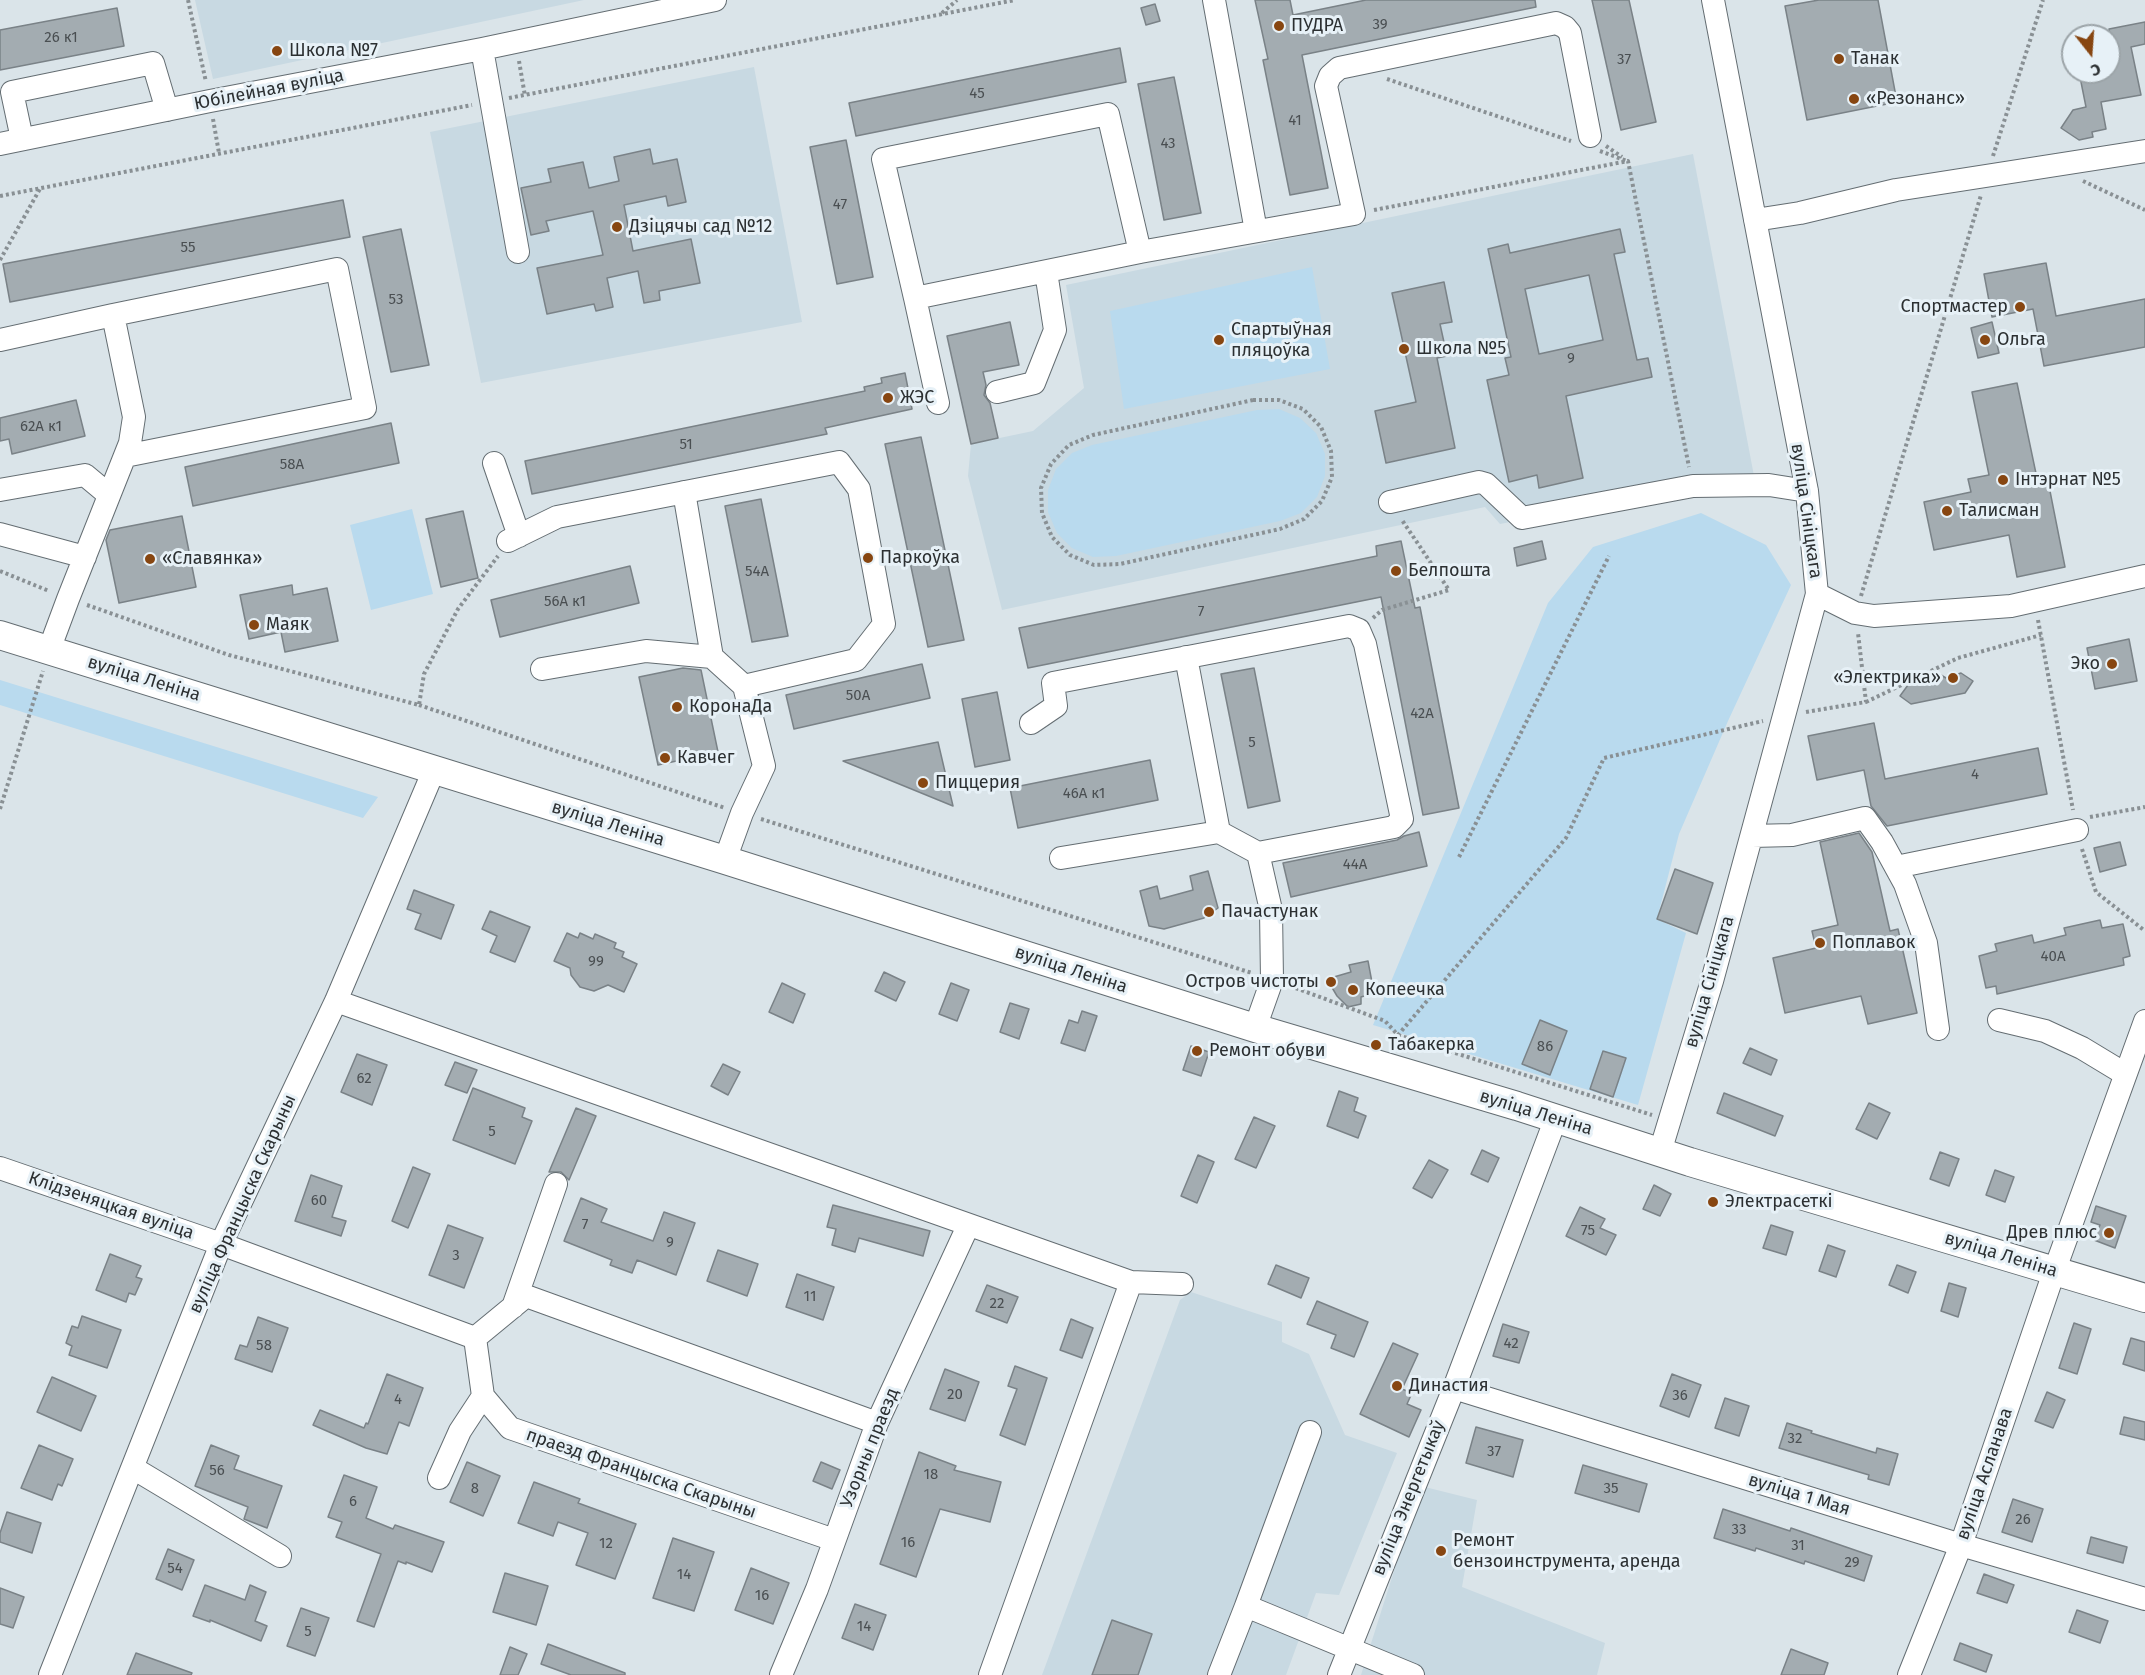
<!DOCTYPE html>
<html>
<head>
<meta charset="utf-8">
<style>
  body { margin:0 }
  #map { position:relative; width:2145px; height:1675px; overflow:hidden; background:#dae4e9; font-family:"Fira Sans",sans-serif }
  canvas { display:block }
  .north { position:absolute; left:2061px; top:24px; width:60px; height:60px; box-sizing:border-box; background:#e7f1f7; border:2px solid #9ca4a8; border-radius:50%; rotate:163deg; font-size:16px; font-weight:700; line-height:24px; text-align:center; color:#2c3032 }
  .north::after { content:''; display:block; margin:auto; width:21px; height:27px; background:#874611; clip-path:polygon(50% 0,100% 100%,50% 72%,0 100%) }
</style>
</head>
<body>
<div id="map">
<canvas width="2145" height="1675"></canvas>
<div class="north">С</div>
</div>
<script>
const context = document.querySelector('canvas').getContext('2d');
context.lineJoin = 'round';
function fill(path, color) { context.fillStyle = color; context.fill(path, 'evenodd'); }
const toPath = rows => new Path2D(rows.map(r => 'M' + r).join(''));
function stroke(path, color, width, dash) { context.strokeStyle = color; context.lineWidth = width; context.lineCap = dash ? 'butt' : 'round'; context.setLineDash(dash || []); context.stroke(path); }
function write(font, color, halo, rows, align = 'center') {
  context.font = font + ' "Fira Sans",sans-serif'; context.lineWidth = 6; context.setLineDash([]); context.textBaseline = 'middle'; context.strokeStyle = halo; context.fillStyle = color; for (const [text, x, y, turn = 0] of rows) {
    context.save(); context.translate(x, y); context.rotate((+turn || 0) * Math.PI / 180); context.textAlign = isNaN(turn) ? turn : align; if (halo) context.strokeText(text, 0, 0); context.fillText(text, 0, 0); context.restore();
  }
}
fill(toPath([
  [195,0,584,0,213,79],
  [754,67,802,322,481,383,430,132],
  [1693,154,1754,476,1500,524,1485,507,1002,610,968,476,971,444,1033,431,1084,388,1066,285],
  [1191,1292,1282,1322,1282,1342,1309,1354,1345,1435,1397,1453,1339,1595,1316,1593,1286,1675,1042,1675,1180,1300],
  [1421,1486,1477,1500,1462,1587,1605,1643,1597,1675,1361,1675]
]), '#c8d9e2');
fill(toPath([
  [1312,267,1330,369,1124,409,1110,311],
  [1279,409,1300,418,1316,433,1325,454,1325,476,1317,497,1301,513,1280,521,1116,556,1093,557,1072,548,1057,533,1048,512,1048,490,1056,469,1072,453,1092,445,1257,410],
  [412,509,433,594,371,610,350,525],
  [1701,513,1766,545,1791,585,1728,721,1679,834,1657,919,1686,933,1638,1105,1373,1025,1548,603,1593,547],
  [0,680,378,797,363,818,0,705]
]), '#b9daee');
const building = toPath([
  [1255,0,1290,0,1293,15,1366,0,1535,0,1536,7,1302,55,1328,188,1290,195,1263,60,1268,59,1255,0],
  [1592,0,1629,0,1656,122,1621,130,1592,0],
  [1819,0,1878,0,1897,102,1807,120,1785,6,1819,0],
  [1155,4,1160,21,1146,25,1141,8,1155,4],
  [117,8,124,46,0,70,0,30,117,8],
  [2145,22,2145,44,2131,47,2141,95,2101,102,2106,129,2092,132,2093,137,2079,140,2061,128,2073,110,2086,107,2079,72,2109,72,2109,47,2112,46,2109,29,2145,22],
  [1120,48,1126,82,856,136,849,103,1120,48],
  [1174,77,1201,213,1164,220,1138,84,1174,77],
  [846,140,873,277,837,284,810,147,846,140],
  [650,149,653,164,677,159,686,202,668,206,666,196,624,205,633,251,691,239,700,283,659,291,660,300,644,303,638,271,607,278,613,307,596,311,594,304,547,314,537,268,603,255,593,211,546,221,549,231,531,235,521,188,551,182,548,169,583,162,589,188,619,181,614,157,650,149],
  [343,200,350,237,10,302,3,264,343,200],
  [401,229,429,365,391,372,363,237,401,229],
  [1620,229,1625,252,1614,254,1637,360,1648,358,1652,377,1566,396,1583,478,1539,488,1537,475,1509,482,1487,380,1509,375,1505,358,1511,357,1488,249,1508,244,1510,253,1620,229],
  [1589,275,1603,340,1539,354,1525,289,1589,275],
  [2046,263,2056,316,2145,299,2145,347,2044,366,2033,309,1992,317,1984,274,2046,263],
  [1444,282,1452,322,1440,324,1447,356,1437,358,1455,448,1386,463,1375,411,1416,402,1392,293,1444,282],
  [1010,322,1019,365,983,372,986,385,984,395,990,403,998,438,971,444,947,336,1010,322],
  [1992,322,1999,353,1978,358,1971,328,1992,322],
  [905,373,912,409,825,428,827,434,532,494,525,461,865,391,864,387,882,383,881,378,905,373],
  [2017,383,2038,483,2048,481,2065,567,2017,577,2009,535,1934,550,1924,502,1971,492,1968,479,1989,475,1972,392,2017,383],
  [76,400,85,436,12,454,9,439,0,441,0,418,76,400],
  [391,423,399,463,193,506,185,467,391,423],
  [921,437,964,640,928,647,885,444,921,437],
  [761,499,788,636,752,642,725,506,761,499],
  [463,511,478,578,441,587,426,519,463,511],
  [182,516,196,587,119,603,106,540,110,530,182,516],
  [1401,541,1415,608,1420,607,1459,808,1423,815,1381,597,1028,668,1019,628,1377,556,1376,546,1401,541],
  [1542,541,1546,559,1517,566,1514,548,1542,541],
  [630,566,639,603,500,637,491,600,630,566],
  [292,585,293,595,327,588,338,641,285,652,281,632,249,639,240,595,292,585],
  [2129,639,2137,681,2095,689,2087,648,2129,639],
  [922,664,930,698,794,729,786,695,922,664],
  [683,668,701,670,718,752,658,765,639,677,683,668],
  [1254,668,1280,801,1248,808,1221,674,1254,668],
  [1961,673,1973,681,1965,693,1911,704,1900,696,1908,685,1932,681,1934,677,1941,675,1946,678,1961,673],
  [997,692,1010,760,975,767,962,699,997,692],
  [1874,723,1885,779,2038,748,2047,794,1887,826,1871,806,1864,770,1817,780,1808,736,1874,723],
  [938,742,953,806,843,761,938,742],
  [1150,760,1158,800,1018,828,1010,788,1150,760],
  [1419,832,1427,866,1291,897,1283,863,1397,840,1404,836,1419,832],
  [1859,833,1872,852,1890,931,1898,929,1917,1013,1868,1024,1861,996,1785,1013,1773,958,1816,948,1812,931,1838,925,1820,842,1859,833],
  [2120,842,2126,865,2100,872,2094,848,2120,842],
  [1675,869,1713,883,1697,934,1657,919,1675,869],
  [1208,871,1218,908,1204,918,1164,929,1149,926,1140,891,1157,886,1160,899,1193,890,1190,876,1208,871],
  [414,890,454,905,441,939,415,929,421,914,407,909,414,890],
  [490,911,530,927,515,962,490,952,497,936,482,929,490,911],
  [2100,920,2102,928,2123,924,2130,956,2123,958,2124,965,1997,994,1996,986,1986,988,1979,956,1997,951,1995,944,2032,935,2034,943,2066,935,2064,928,2100,920],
  [567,933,578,938,580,933,593,939,595,934,616,943,614,948,624,952,622,957,637,964,624,992,608,985,594,991,580,987,571,975,570,968,554,961,567,933],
  [1368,961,1374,993,1361,997,1361,1004,1348,1007,1337,996,1327,979,1351,972,1349,965,1368,961],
  [884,972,905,982,896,1001,875,991,884,972],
  [782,983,805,994,793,1023,769,1012,782,983],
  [951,983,969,990,957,1021,939,1014,951,983],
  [1010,1003,1029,1009,1019,1039,1000,1032,1010,1003],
  [1082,1011,1097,1016,1085,1051,1061,1043,1069,1020,1078,1023,1082,1011],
  [1540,1020,1567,1031,1550,1075,1522,1064,1540,1020],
  [1191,1046,1209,1052,1201,1076,1183,1070,1191,1046],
  [1750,1048,1777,1060,1771,1075,1743,1063,1750,1048],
  [1603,1051,1626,1058,1613,1097,1590,1089,1603,1051],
  [357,1054,387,1065,372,1105,341,1092,357,1054],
  [455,1062,477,1070,467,1093,445,1085,455,1062],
  [723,1064,740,1072,728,1095,711,1086,723,1064],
  [473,1088,525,1108,522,1117,532,1121,515,1164,453,1140,473,1088],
  [1339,1091,1358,1098,1354,1111,1366,1116,1358,1138,1327,1126,1339,1091],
  [1724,1093,1783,1116,1775,1136,1717,1113,1724,1093],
  [1869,1103,1890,1113,1877,1139,1856,1129,1869,1103],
  [576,1108,596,1116,569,1180,561,1172,549,1172,576,1108],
  [1254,1117,1275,1126,1256,1168,1235,1159,1254,1117],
  [1482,1150,1499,1158,1488,1182,1471,1174,1482,1150],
  [1940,1152,1959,1159,1949,1186,1930,1179,1940,1152],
  [1198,1155,1214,1162,1197,1203,1181,1196,1198,1155],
  [1429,1160,1448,1170,1432,1198,1413,1188,1429,1160],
  [413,1167,430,1174,408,1228,392,1221,413,1167],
  [1995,1170,2014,1177,2005,1202,1986,1195,1995,1170],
  [311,1175,342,1186,332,1217,346,1221,341,1236,295,1221,311,1175],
  [1654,1185,1671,1194,1660,1216,1643,1209,1654,1185],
  [581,1198,607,1209,601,1222,653,1241,664,1212,695,1223,676,1275,637,1260,632,1273,610,1265,612,1260,564,1241,581,1198],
  [833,1205,930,1231,923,1256,859,1238,855,1252,832,1245,836,1229,827,1227,833,1205],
  [2096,1206,2126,1216,2115,1248,2094,1240,2100,1225,2091,1222,2096,1206],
  [1580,1207,1605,1219,1600,1228,1616,1235,1606,1255,1566,1236,1580,1207],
  [448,1225,483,1238,464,1288,429,1275,448,1225],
  [1771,1225,1793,1232,1786,1255,1763,1248,1771,1225],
  [1828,1245,1845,1251,1836,1277,1819,1271,1828,1245],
  [718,1250,758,1264,747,1296,707,1281,718,1250],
  [110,1254,141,1266,136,1277,142,1279,135,1295,129,1293,126,1302,96,1290,110,1254],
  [1276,1265,1309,1278,1301,1298,1268,1284,1276,1265],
  [1897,1265,1916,1272,1908,1293,1889,1285,1897,1265],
  [797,1274,834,1287,823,1320,786,1307,797,1274],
  [1949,1283,1966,1288,1958,1317,1941,1311,1949,1283],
  [987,1285,1018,1297,1007,1323,976,1311,987,1285],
  [1317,1301,1368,1322,1354,1357,1331,1348,1336,1335,1307,1324,1317,1301],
  [82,1316,121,1330,107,1368,69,1355,72,1346,66,1343,72,1326,78,1328,82,1316],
  [258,1317,288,1328,272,1372,235,1359,240,1345,247,1347,258,1317],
  [1071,1319,1093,1328,1082,1358,1060,1350,1071,1319],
  [2074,1323,2091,1329,2077,1374,2059,1368,2074,1323],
  [1503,1324,1529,1332,1519,1363,1493,1356,1503,1324],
  [2131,1338,2145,1342,2145,1371,2123,1364,2131,1338],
  [1393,1343,1418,1354,1402,1389,1412,1393,1407,1404,1421,1410,1409,1437,1360,1414,1393,1343],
  [1015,1366,1047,1378,1025,1445,1000,1435,1017,1389,1008,1386,1015,1366],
  [945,1369,979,1382,965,1421,930,1409,945,1369],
  [387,1374,423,1388,409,1426,399,1422,387,1454,366,1448,313,1425,320,1410,364,1428,366,1423,368,1424,387,1374],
  [1672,1374,1701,1385,1689,1417,1660,1406,1672,1374],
  [52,1377,96,1396,81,1431,37,1412,52,1377],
  [2047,1392,2065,1400,2053,1428,2035,1421,2047,1392],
  [1725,1398,1749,1406,1739,1436,1715,1428,1725,1398],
  [2124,1417,2145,1422,2145,1440,2120,1434,2124,1417],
  [1787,1423,1812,1431,1811,1433,1876,1453,1877,1448,1898,1454,1889,1485,1868,1479,1869,1475,1779,1448,1787,1423],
  [1476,1427,1523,1440,1513,1477,1466,1463,1476,1427],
  [39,1445,73,1459,62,1486,58,1484,52,1500,21,1488,39,1445],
  [211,1445,239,1456,234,1469,282,1486,267,1528,244,1519,248,1507,195,1486,211,1445],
  [919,1452,956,1466,954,1470,1001,1482,990,1522,940,1509,916,1577,880,1564,919,1452],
  [467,1462,500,1476,483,1516,450,1502,467,1462],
  [821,1462,840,1470,832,1489,813,1481,821,1462],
  [1583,1465,1647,1484,1639,1512,1575,1493,1583,1465],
  [344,1475,377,1487,366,1518,393,1529,395,1525,444,1542,432,1572,406,1562,406,1564,398,1561,374,1627,357,1621,381,1554,336,1537,342,1522,328,1517,344,1475],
  [534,1482,580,1499,578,1503,636,1524,615,1579,576,1565,588,1533,558,1522,553,1536,518,1523,534,1482],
  [2013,1499,2043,1509,2032,1542,2002,1532,2013,1499],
  [1723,1509,1790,1531,1791,1528,1872,1556,1864,1581,1805,1561,1804,1564,1756,1548,1755,1551,1714,1538,1723,1509],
  [7,1512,41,1523,32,1553,0,1542,0,1533,7,1512],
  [2091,1537,2127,1547,2123,1563,2087,1553,2091,1537],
  [673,1538,714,1552,694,1611,653,1598,673,1538],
  [168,1549,194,1560,182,1590,156,1579,168,1549],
  [751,1568,789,1583,773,1624,735,1610,751,1568],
  [505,1573,548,1586,536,1625,493,1612,505,1573],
  [1984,1574,2014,1585,2007,1603,1977,1593,1984,1574],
  [205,1585,245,1600,250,1585,266,1592,255,1621,267,1626,261,1641,210,1620,210,1622,193,1616,205,1585],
  [0,1588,24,1597,13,1628,0,1624,0,1588],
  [855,1604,886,1615,873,1650,842,1638,855,1604],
  [301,1608,329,1618,315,1656,287,1646,301,1608],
  [2077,1610,2108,1621,2100,1643,2069,1632,2077,1610],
  [1112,1620,1152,1634,1138,1675,1092,1675,1112,1620],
  [1960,1643,1992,1655,1986,1672,1954,1660,1960,1643],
  [548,1644,625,1673,625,1675,571,1675,541,1664,548,1644],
  [510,1647,527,1654,518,1675,500,1675,510,1647],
  [1791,1649,1828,1663,1824,1675,1781,1675,1791,1649],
  [136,1653,192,1673,191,1675,127,1675,136,1653]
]);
fill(building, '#a3acb1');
stroke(building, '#7a8287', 1.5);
const minor = toPath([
  [1214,0,1256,231],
  [482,49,518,252],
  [22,139,12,92,153,63,167,110],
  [0,144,210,101,482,49,715,0],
  [1755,220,1800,213,1896,190,2145,151],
  [1140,252,1108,114,883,159,915,298,1140,252,1354,214,1326,86,1330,76,1339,68,1556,23,1565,27,1570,33,1590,136],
  [915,298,938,403],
  [0,340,113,315],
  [997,392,1034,383,1055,330,1046,272],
  [494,463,519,536],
  [0,490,85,475,109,495],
  [684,492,712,657,744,686,764,766,742,813,725,860],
  [1390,502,1479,482,1486,484,1522,518,1693,486,1769,485,1807,491],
  [0,534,85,557],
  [508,541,557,517,839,462,859,489,884,624,856,660,744,686],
  [1817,594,1855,613,1874,616,2011,606,2145,576],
  [49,650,68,599,130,443,134,417,113,315,337,269,365,408,125,456],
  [1186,657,1219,832,1258,853,1271,910,1272,980,1255,1028],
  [542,669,646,651,712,657],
  [1031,723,1056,706,1053,683,1349,626,1359,630,1365,644,1402,819,1394,827,1258,853],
  [1752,836,1792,835,1865,818,1882,842,1905,884,1926,943,1938,1029],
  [1061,858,1219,832],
  [1896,867,2077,830],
  [336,1001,1131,1282,1182,1284],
  [1999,1020,2045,1031,2082,1048,2125,1074],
  [1660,1152,1712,981,1817,594,1807,491,1713,0],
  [0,1168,221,1244,475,1338,483,1396,510,1428,834,1540],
  [513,1307,556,1184],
  [475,1338,526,1296,877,1423],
  [1454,1388,1961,1545,2145,1599],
  [133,1468,280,1556],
  [439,1478,460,1431,483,1396],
  [1246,1606,1310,1432],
  [50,1675,221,1244,336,1001,434,770],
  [781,1675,817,1589,877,1423,968,1226],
  [990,1675,1131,1282],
  [1219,1675,1246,1606,1413,1675],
  [1339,1675,1454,1388,1556,1118],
  [1909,1675,1961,1545,2054,1272,2145,1021]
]);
const major = toPath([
  [0,635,725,860,1255,1028,1517,1106,1690,1162,2145,1298]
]);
stroke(minor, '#646d72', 24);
stroke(major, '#646d72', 30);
stroke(toPath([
  [188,0,206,82],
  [942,13,957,0],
  [519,61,525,96],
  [1387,79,1571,141],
  [509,98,1015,0],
  [213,119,219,153],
  [1606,146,1622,157],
  [1600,151,1627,161],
  [1993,156,2043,0],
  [2083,181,2145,210],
  [0,196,472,105],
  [1374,210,1628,161,1689,467],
  [0,260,41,187],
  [1253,400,1279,400,1303,409,1321,427,1331,451,1332,477,1322,501,1304,519,1280,529,1120,564,1094,565,1070,555,1052,537,1042,513,1041,488,1051,464,1069,445,1093,435,1253,400],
  [0,571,49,591],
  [1861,596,1981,195],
  [87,605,229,655,419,705,424,674,458,609,498,556],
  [1373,618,1382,610,1449,590,1402,520],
  [2038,620,2073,810],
  [1866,702,1958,658,2041,635],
  [419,705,725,808],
  [1806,712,1866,702,1858,633],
  [0,809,43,671],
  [2090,817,2145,807],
  [761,819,1252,973],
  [2082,849,2096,892,2145,931],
  [1459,857,1609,556],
  [1290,986,1385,1021,1398,1035,1566,838,1604,758,1763,721],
  [1398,1035,1652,1115]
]), '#899094', 4, [3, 3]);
stroke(minor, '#fff', 22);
stroke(major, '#fff', 28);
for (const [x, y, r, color] of [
  [1279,26,6,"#874611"],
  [277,51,6,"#874611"],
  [1839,59,6,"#874611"],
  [1854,99,6,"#874611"],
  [617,227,6,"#874611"],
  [2020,307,6,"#874611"],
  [1219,340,6,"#874611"],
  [1985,340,6,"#874611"],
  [1404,349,6,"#874611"],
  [888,398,6,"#874611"],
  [2003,480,6,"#874611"],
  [1947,511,6,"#874611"],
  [868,558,6,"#874611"],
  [150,559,6,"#874611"],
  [1396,571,6,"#874611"],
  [254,625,6,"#874611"],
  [2112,664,6,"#874611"],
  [1953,678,6,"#874611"],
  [677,707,6,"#874611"],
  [665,758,6,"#874611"],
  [923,783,6,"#874611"],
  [1209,912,6,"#874611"],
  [1820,943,6,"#874611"],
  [1331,982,6,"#874611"],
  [1353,990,6,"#874611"],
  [1376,1045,6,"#874611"],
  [1197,1051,6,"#874611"],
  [1713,1202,6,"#874611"],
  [2109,1233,6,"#874611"],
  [1397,1386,6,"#874611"],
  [1441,1551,6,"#874611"]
]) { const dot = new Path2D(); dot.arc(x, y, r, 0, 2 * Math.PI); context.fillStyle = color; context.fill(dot); stroke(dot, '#e7f1f7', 2); }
write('15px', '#4a4f52', null, [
  ["39",1380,25],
  ["26 к1",61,38],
  ["37",1624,60],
  ["45",977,94],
  ["41",1295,121],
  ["43",1168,144],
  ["47",840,205],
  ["55",188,248],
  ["53",396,300],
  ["9",1571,359],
  ["62А к1",41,427],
  ["51",686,445],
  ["58А",292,465],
  ["54А",757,572],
  ["56А к1",565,602],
  ["7",1201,612],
  ["50А",858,696],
  ["42А",1422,714],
  ["5",1252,743],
  ["4",1975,775],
  ["46А к1",1084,794],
  ["44А",1355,865],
  ["40А",2053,957],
  ["99",596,962],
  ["86",1545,1047],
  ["62",364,1079],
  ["5",492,1132],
  ["60",319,1201],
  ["7",585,1225],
  ["75",1588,1231],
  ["9",670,1243],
  ["3",456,1256],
  ["11",810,1297],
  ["22",997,1304],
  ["42",1511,1344],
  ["58",264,1346],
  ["20",955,1395],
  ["36",1680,1396],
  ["4",398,1400],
  ["32",1795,1439],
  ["37",1494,1452],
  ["56",217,1471],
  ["18",931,1475],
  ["8",475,1489],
  ["35",1611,1489],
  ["6",353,1502],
  ["26",2023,1520],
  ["33",1739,1530],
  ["16",908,1543],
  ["12",606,1544],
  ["31",1798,1546],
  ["29",1852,1563],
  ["54",175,1569],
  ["14",684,1575],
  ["16",762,1596],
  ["14",864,1627],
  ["5",308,1632]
]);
write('18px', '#2c3032', '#e7f1f7', [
  ["ПУДРА",1291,26],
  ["Школа №7",289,51],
  ["Танак",1851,59],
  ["«Резонанс»",1866,99],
  ["Дзіцячы сад №12",629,227],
  ["Спортмастер",2008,307,"right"],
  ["Спартыўная",1231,330],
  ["пляцоўка",1231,351],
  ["Ольга",1997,340],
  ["Школа №5",1416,349],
  ["ЖЭС",900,398],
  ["Інтэрнат №5",2015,480],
  ["Талисман",1959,511],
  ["Паркоўка",880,558],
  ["«Славянка»",162,559],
  ["Белпошта",1408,571],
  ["Маяк",266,625],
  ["Эко",2100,664,"right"],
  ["«Электрика»",1941,678,"right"],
  ["КоронаДа",689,707],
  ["Кавчег",677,758],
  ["Пиццерия",935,783],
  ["Пачастунак",1221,912],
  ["Поплавок",1832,943],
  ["Остров чистоты",1319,982,"right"],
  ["Копеечка",1365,990],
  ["Табакерка",1388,1045],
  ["Ремонт обуви",1209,1051],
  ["Электрасеткі",1725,1202],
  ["Древ плюс",2097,1233,"right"],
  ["Династия",1409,1386],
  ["Ремонт",1453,1541],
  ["бензоинструмента, аренда",1453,1562]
], 'left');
write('18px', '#2c3032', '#e7f1f7', [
  ["Юбілейная вуліца",269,90,-11],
  ["вуліца Сініцкага",1806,511,82],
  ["вуліца Леніна",144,679,17],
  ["вуліца Леніна",608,824,17],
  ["вуліца Леніна",1071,970,18],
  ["вуліца Сініцкага",1710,982,-74],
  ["вуліца Леніна",1536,1113,17],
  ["вуліца Францыска Скарыны",243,1204,-66],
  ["Клідзеняцкая вуліца",111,1206,19],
  ["вуліца Леніна",2001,1255,17],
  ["Узорны праезд",870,1448,-68],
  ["праезд Францыска Скарыны",641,1474,19],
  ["вуліца Асланава",1985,1474,-71],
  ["вуліца 1 Мая",1799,1495,17],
  ["вуліца Энергетыкаў",1409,1498,-68]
]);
</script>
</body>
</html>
